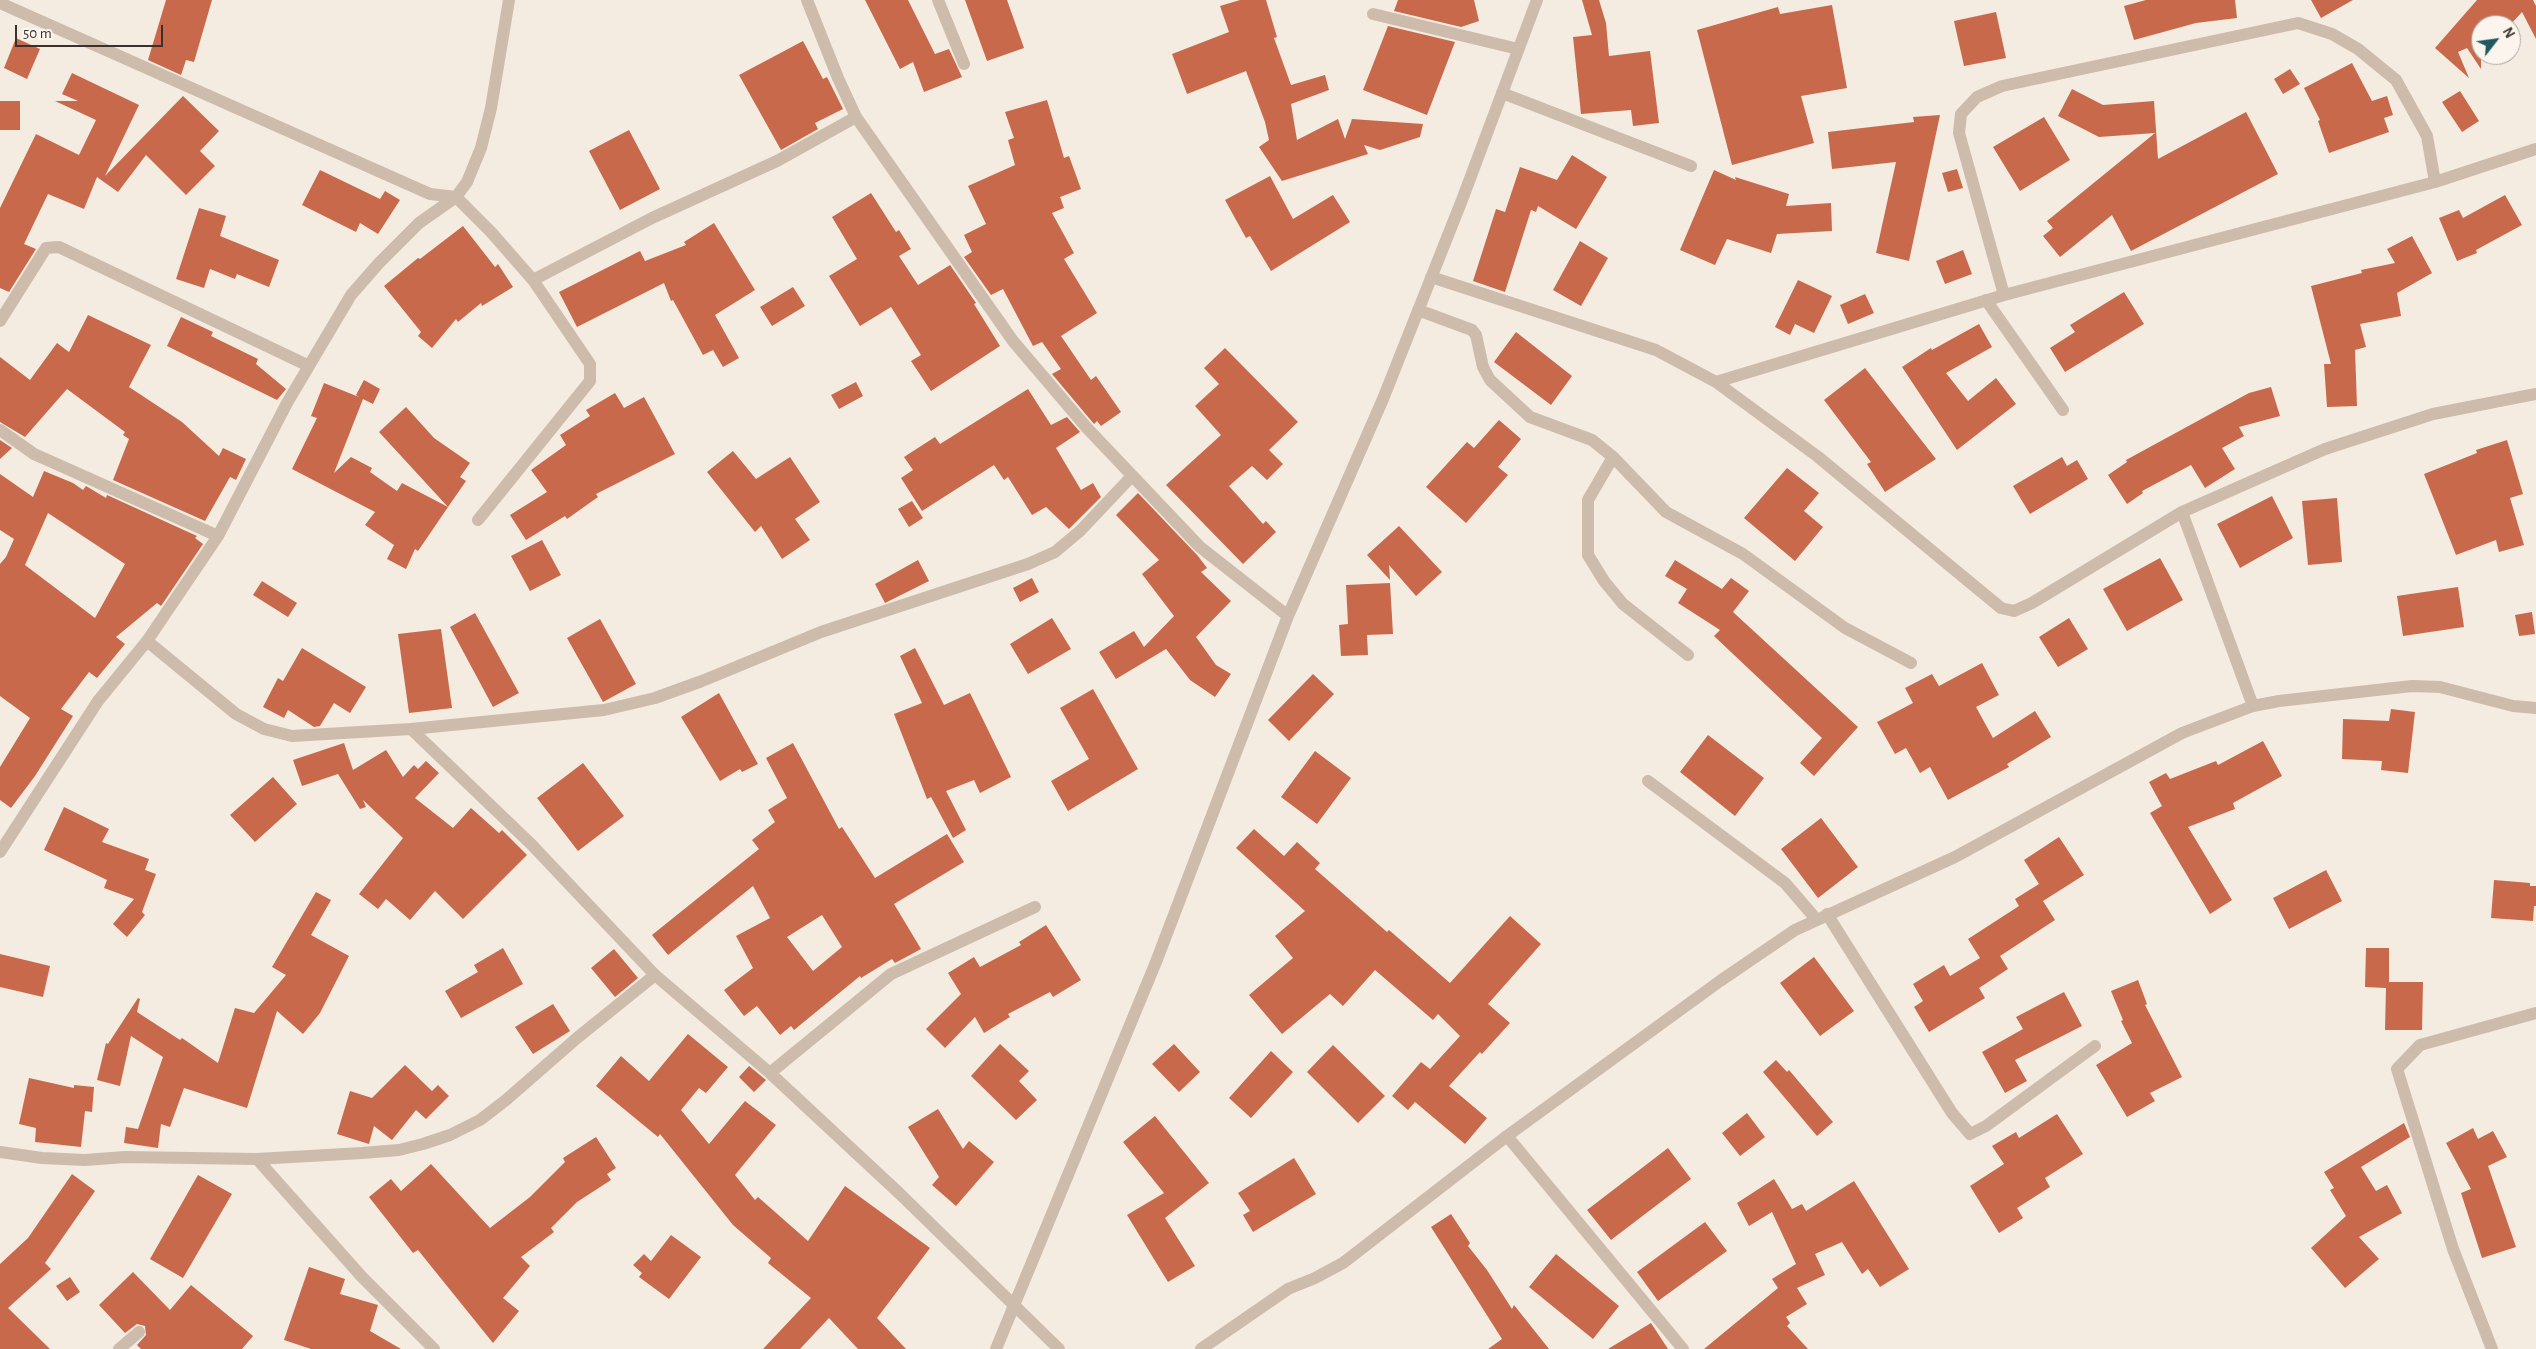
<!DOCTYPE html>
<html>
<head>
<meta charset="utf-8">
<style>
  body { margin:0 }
  #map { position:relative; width:2536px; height:1349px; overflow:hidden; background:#f4ebe1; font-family:"Alegreya Sans",sans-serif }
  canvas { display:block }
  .north { position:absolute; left:2471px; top:15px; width:50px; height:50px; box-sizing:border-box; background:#fbf5ee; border:1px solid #aea6a0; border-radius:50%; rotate:60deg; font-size:14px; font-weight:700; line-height:20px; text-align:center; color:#3b302b }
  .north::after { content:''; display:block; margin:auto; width:18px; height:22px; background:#1f5a5e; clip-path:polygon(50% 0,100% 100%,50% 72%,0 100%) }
  .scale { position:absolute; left:15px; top:25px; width:148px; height:22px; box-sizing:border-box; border:2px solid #3b302b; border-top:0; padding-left:6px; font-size:15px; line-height:18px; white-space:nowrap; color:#3b302b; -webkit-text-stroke:4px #fbf5ee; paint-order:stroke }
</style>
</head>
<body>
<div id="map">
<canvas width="2536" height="1349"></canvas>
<div class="north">N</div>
<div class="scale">50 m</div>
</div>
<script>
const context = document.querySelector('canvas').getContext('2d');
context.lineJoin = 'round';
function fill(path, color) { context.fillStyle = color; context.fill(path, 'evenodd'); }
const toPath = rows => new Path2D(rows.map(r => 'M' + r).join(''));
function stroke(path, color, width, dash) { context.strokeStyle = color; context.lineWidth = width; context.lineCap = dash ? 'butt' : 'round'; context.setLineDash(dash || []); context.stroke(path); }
fill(toPath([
  [166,0,212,0,194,62,186,60,181,75,148,60],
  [865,0,908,0,935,54,949,49,962,77,924,92,913,62,900,69],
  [965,0,1007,0,1024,48,987,61],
  [1240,0,1266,0,1277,37,1274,38,1291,85,1325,75,1329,90,1291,104,1297,140,1338,119,1345,139,1352,119,1423,124,1420,137,1380,150,1364,145,1368,154,1282,181,1259,147,1269,140,1265,122,1246,71,1187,94,1172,54,1229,32,1220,6],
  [1398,0,1474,0,1479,21,1461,27,1394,11],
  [1582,0,1599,0,1606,23,1609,56,1650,51,1659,123,1633,126,1631,110,1581,114,1573,37,1592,35],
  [2146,0,2235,0,2237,18,2196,23,2134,40,2124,6],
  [2311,0,2353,0,2321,18],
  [2477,0,2533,0,2536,6,2536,39,2522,12,2510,25,2481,25,2481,69,2467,48,2458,52,2469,78,2435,48],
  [1832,5,1847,88,1801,96,1814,143,1732,165,1697,30,1778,7,1780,14],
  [1996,12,2006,58,1964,66,1954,21],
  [1388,26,1455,42,1427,115,1363,90],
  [16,38,40,49,27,79,4,68],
  [803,41,823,79,827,77,843,109,815,123,818,129,781,150,739,75],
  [2352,63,2372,101,2387,96,2393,115,2384,118,2389,132,2329,153,2318,121,2320,120,2304,88],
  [2290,69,2300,84,2283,94,2274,79],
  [72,73,139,105,105,176,183,96,219,131,200,151,215,166,186,195,146,155,118,192,97,177,84,209,48,194,24,244,36,249,9,292,0,288,0,208,36,134,79,155,96,120,55,101,78,101,62,94],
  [2072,89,2103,105,2154,101,2158,159,2246,112,2278,174,2131,251,2112,215,2060,257,2043,236,2053,228,2047,221,2155,133,2099,137,2058,116],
  [2460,91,2479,121,2462,132,2442,102],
  [1047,100,1064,158,1069,156,1081,189,1060,197,1064,208,1052,213,1074,253,1064,259,1097,313,1061,336,1091,380,1096,376,1121,412,1101,426,1097,421,1094,424,1052,374,1061,369,1042,342,1033,346,1003,289,991,295,964,257,972,252,964,235,986,224,968,186,1015,165,1008,140,1014,138,1005,112],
  [0,101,20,101,20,130,0,130],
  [1940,115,1909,261,1876,253,1896,162,1832,169,1828,132,1914,122,1913,117],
  [2044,117,2070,160,2020,191,1993,147],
  [629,130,660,189,620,210,589,151],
  [1572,155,1607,177,1576,229,1538,206,1536,212,1531,210,1505,292,1473,281,1496,209,1505,212,1520,167,1557,180],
  [1957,169,1963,188,1948,192,1942,173],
  [320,170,380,199,385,191,400,200,378,234,360,223,356,232,302,205],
  [1714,170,1736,180,1735,177,1789,194,1786,206,1831,203,1832,231,1777,234,1771,253,1727,239,1715,265,1680,250],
  [1270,176,1293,219,1333,195,1350,222,1271,271,1250,236,1246,238,1225,200],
  [871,193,896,232,899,230,911,249,899,256,918,285,950,265,976,303,974,304,1000,346,931,391,911,361,921,355,891,307,860,326,829,276,857,259,832,217],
  [2505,195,2522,225,2476,250,2477,253,2457,261,2439,218,2459,210,2463,218],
  [199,208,226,216,220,236,279,260,269,287,237,274,235,279,210,269,204,288,176,279],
  [714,223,755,290,715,315,739,358,723,367,713,350,703,355,673,300,671,301,664,283,577,327,559,292,640,251,645,261,686,245,684,242],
  [463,226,495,267,498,264,513,287,482,306,481,303,458,322,456,319,432,348,418,336,421,332,384,286,418,258,420,259],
  [2412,236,2432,273,2397,293,2401,316,2360,324,2366,347,2355,350,2357,406,2327,407,2324,364,2331,364,2311,286,2362,273,2361,270,2395,263,2387,249],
  [1580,241,1608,258,1581,306,1553,290],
  [1963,250,1972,274,1945,284,1936,261],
  [1798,280,1832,296,1814,333,1795,324,1790,335,1775,327],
  [793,287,805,306,772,326,760,307],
  [2124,292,2144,324,2065,372,2050,348,2075,332,2070,325],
  [1865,294,1874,313,1848,324,1840,305],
  [88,315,151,345,129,387,182,422,219,456,223,448,246,459,236,480,230,477,205,521,113,480,129,439,123,435,125,432,67,389,25,437,0,422,0,357,30,380,57,343,69,352],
  [181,317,213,332,211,336,258,359,256,364,286,389,277,400,167,346],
  [1979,324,1992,347,1946,373,1968,401,1996,378,2016,404,1957,450,1902,367,1931,348,1932,350],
  [1516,332,1572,376,1551,405,1494,362],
  [1225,348,1298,422,1269,450,1283,464,1267,480,1252,466,1229,486,1263,524,1266,521,1276,532,1243,564,1166,485,1221,435,1195,406,1219,384,1204,368],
  [1865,368,1936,459,1885,492,1867,464,1871,462,1824,400],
  [364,380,380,389,373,404,363,399,334,473,351,457,372,468,370,472,397,491,402,483,448,507,418,551,415,549,406,569,387,559,394,545,365,525,375,512,292,469,317,418,311,416,324,383,359,397,356,395],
  [856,382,863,396,839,409,831,395],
  [2271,387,2280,416,2239,427,2244,436,2222,448,2235,469,2205,488,2191,465,2142,491,2143,493,2127,504,2108,475,2127,462,2126,460,2249,393],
  [1028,389,1051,425,1067,417,1080,432,1056,448,1081,490,1093,483,1101,497,1069,529,1046,507,1032,515,1008,477,1004,480,994,465,922,511,901,478,913,470,904,457,935,437,940,444],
  [615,393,624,408,644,397,675,454,596,494,598,497,567,519,565,516,526,540,510,515,547,492,531,470,566,445,560,435,590,416,586,410],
  [406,407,434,438,470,463,460,477,466,481,448,507,379,432],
  [1499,420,1521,439,1498,467,1508,475,1466,523,1426,487,1467,442,1474,448],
  [0,440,12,448,0,459],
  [2507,440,2523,494,2510,498,2524,545,2499,552,2496,540,2456,555,2424,474,2477,453,2476,450],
  [733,451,756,479,790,457,820,502,795,519,810,540,782,559,761,526,755,532,707,472],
  [2062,457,2067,466,2077,460,2088,479,2030,514,2013,486],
  [1787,468,1819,493,1804,511,1823,527,1795,561,1744,518],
  [44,471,73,483,83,490,86,486,106,498,107,495,197,536,195,538,203,544,161,606,157,603,116,637,125,644,97,678,89,672,61,709,73,716,35,776,11,808,0,800,0,767,30,718,0,696,0,564,6,557,14,539,0,530,0,474,33,497],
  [48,513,125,564,95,618,25,565],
  [1138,493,1198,556,1207,568,1201,572,1231,601,1196,637,1216,665,1231,674,1215,697,1190,680,1166,649,1116,679,1099,652,1134,631,1144,647,1174,616,1142,574,1159,560,1116,515],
  [2272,496,2293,538,2240,568,2217,524],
  [2337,498,2342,562,2308,565,2302,501],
  [912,501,923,518,909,527,898,509],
  [1399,526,1442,572,1416,596,1389,565,1390,580,1367,555],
  [542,540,561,575,530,591,511,556],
  [2160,558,2183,600,2127,631,2103,589],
  [918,560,929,581,885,603,875,584],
  [1675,560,1722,589,1731,578,1749,591,1733,612,1858,727,1814,776,1800,763,1822,738,1714,636,1720,630,1678,603,1687,589,1665,576],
  [1032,578,1039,592,1020,602,1013,588],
  [262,581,297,603,288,617,253,595],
  [1390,583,1393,634,1367,635,1368,655,1341,656,1339,625,1348,624,1346,585],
  [2458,587,2464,627,2403,636,2397,596],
  [2532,612,2535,634,2519,636,2515,615],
  [475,613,519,693,493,707,450,627],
  [1052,618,1071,649,1028,674,1010,644],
  [2069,618,2088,649,2058,667,2039,637],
  [600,619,636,684,603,702,567,638],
  [441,629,452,708,409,713,398,634],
  [302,648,366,687,350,713,334,703,320,726,314,727,288,710,284,718,263,707,278,678,283,681],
  [915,648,944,705,970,693,1011,777,980,793,974,780,946,791,966,830,953,838,931,797,927,799,894,714,922,703,900,656],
  [1982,663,1999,695,1976,707,1993,738,2035,711,2051,737,2007,764,2009,767,1948,800,1930,767,1920,773,1906,748,1895,754,1877,722,1913,703,1905,688,1932,674,1939,686],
  [1313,674,1334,694,1289,741,1268,720],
  [1093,689,1138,769,1068,811,1051,781,1089,759,1060,708],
  [719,693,758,764,742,772,740,769,720,781,681,717],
  [2391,709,2415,712,2408,773,2381,770,2382,761,2342,759,2343,719,2389,721],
  [1708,735,1764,778,1735,816,1680,772],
  [2263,741,2282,776,2233,803,2235,809,2188,827,2232,900,2210,914,2150,813,2162,806,2149,782,2166,773,2170,779,2216,761,2218,765],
  [344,743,353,770,386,750,403,777,414,765,418,769,426,761,439,773,415,798,453,828,471,808,499,833,502,830,527,855,463,919,435,891,410,920,386,899,378,909,359,894,403,838,363,800,366,807,360,809,338,774,302,786,293,760],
  [793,743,839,829,842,827,875,878,947,834,964,862,894,904,921,949,895,963,892,959,861,978,860,976,794,1030,791,1026,780,1035,757,1006,744,1016,724,990,753,968,736,936,770,918,753,886,668,955,652,935,759,849,752,840,775,822,768,810,787,798,766,758],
  [822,915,842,947,813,971,787,937],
  [1315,751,1351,778,1317,824,1281,797],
  [583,763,624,816,578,851,537,798],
  [273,777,297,804,255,842,230,815],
  [64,807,109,829,102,842,149,859,145,870,156,874,142,912,145,915,127,937,113,924,134,899,104,888,107,880,44,850],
  [1821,818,1858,867,1818,898,1781,849],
  [1254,829,1284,856,1297,842,1320,863,1315,869,1387,932,1389,930,1450,983,1510,916,1541,944,1488,1004,1510,1023,1482,1054,1480,1052,1449,1086,1487,1118,1465,1144,1415,1102,1408,1110,1392,1096,1421,1062,1430,1069,1460,1036,1438,1014,1433,1020,1375,970,1343,1006,1330,994,1282,1034,1249,995,1293,958,1275,936,1305,911,1236,848],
  [2059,837,2084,875,2043,901,2055,920,2000,956,2008,969,1979,988,1985,998,1929,1032,1914,1007,1923,1001,1913,984,1944,965,1950,976,1980,958,1968,939,2019,906,2015,899,2039,884,2024,860],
  [2326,870,2342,901,2289,929,2273,898],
  [2494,880,2530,883,2530,886,2536,886,2536,906,2534,906,2533,921,2491,918],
  [316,892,331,900,311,935,349,956,320,1013,303,1034,277,1011,247,1108,184,1088,170,1127,161,1124,158,1148,124,1143,126,1127,138,1129,163,1057,131,1036,120,1086,97,1080,106,1043,108,1044,138,998,140,999,137,1012,180,1040,182,1038,218,1063,235,1008,254,1013,286,975,272,967],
  [1046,925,1081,980,1053,997,1050,992,1008,1014,1010,1017,984,1033,975,1017,945,1048,926,1029,961,994,948,973,974,957,980,967,1021,945,1019,942],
  [503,948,523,984,461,1018,445,991,478,972,474,965],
  [2366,948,2389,948,2389,982,2423,982,2422,1030,2385,1030,2386,988,2365,987],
  [614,949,638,978,615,997,591,968],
  [0,954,50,966,43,997,0,987],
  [1814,957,1854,1011,1820,1036,1780,983],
  [2138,980,2147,1004,2145,1005,2182,1077,2150,1093,2155,1101,2127,1117,2096,1065,2132,1043,2121,1021,2123,1020,2111,991],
  [2064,992,2082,1026,2015,1060,2027,1081,2005,1093,1982,1052,2023,1029,2016,1017],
  [553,1004,570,1031,533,1054,515,1027],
  [688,1034,728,1067,706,1093,699,1088,681,1110,709,1144,745,1101,776,1125,735,1175,755,1200,758,1197,808,1241,845,1186,930,1248,877,1318,906,1349,858,1349,829,1318,800,1349,763,1349,811,1298,768,1263,771,1258,733,1225,660,1134,658,1137,596,1086,621,1056,649,1081],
  [1000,1044,1029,1071,1019,1081,1037,1100,1016,1120,971,1076],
  [1174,1044,1200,1072,1179,1092,1152,1064],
  [1333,1045,1385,1096,1358,1123,1307,1072],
  [1271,1051,1293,1072,1251,1118,1229,1098],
  [1776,1060,1787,1072,1789,1070,1833,1122,1817,1136,1763,1072],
  [405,1065,432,1091,438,1085,449,1096,426,1119,416,1110,392,1140,374,1126,369,1144,337,1134,350,1091,372,1098],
  [749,1066,766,1080,754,1092,739,1077],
  [29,1078,74,1088,74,1085,94,1087,92,1112,85,1111,81,1147,35,1142,36,1128,19,1124],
  [938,1109,963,1149,969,1141,994,1162,956,1206,932,1185,939,1177,908,1127],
  [1747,1113,1765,1137,1740,1156,1722,1133],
  [2057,1114,2083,1154,2045,1178,2050,1187,2017,1208,2023,1218,1999,1233,1970,1186,2004,1164,1992,1146,2016,1132,2019,1138],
  [1155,1116,1209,1183,1165,1218,1195,1266,1168,1282,1127,1215,1164,1193,1123,1142],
  [2404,1123,2410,1137,2361,1167,2376,1191,2387,1185,2402,1213,2359,1237,2379,1259,2345,1288,2311,1248,2346,1216,2330,1190,2334,1188,2324,1172],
  [2473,1128,2478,1139,2493,1131,2507,1157,2488,1166,2516,1247,2482,1258,2461,1193,2471,1189,2446,1143],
  [596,1137,616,1168,607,1174,611,1180,577,1202,551,1228,554,1232,521,1257,530,1266,503,1298,519,1311,493,1343,418,1250,413,1253,369,1197,391,1179,401,1191,431,1164,490,1228,530,1197,565,1162,563,1158],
  [1668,1148,1691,1179,1611,1240,1587,1210],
  [1294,1158,1316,1194,1253,1232,1243,1215,1250,1211,1238,1193],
  [72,1174,95,1191,45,1263,51,1269,8,1308,50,1349,0,1349,0,1264,28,1238],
  [198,1175,232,1194,183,1278,150,1259],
  [1774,1179,1792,1209,1802,1204,1806,1211,1854,1181,1909,1269,1880,1287,1868,1269,1862,1274,1842,1242,1815,1254,1825,1275,1797,1288,1807,1304,1786,1317,1790,1323,1787,1326,1808,1349,1704,1349,1778,1288,1772,1279,1796,1264,1772,1212,1749,1226,1737,1203],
  [1451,1214,1470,1243,1468,1246,1487,1270,1512,1309,1514,1305,1549,1349,1488,1349,1502,1339,1431,1227],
  [1705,1222,1727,1251,1658,1301,1637,1272],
  [671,1235,701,1257,669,1299,639,1277,642,1273,633,1265,644,1254,651,1261],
  [1556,1254,1619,1306,1593,1339,1529,1287],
  [309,1267,345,1279,340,1294,378,1305,370,1331,401,1349,311,1349,284,1340],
  [133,1272,170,1310,191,1285,253,1336,242,1349,141,1349,137,1345,146,1335,145,1326,137,1324,125,1333,99,1305],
  [70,1277,80,1292,67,1301,56,1286],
  [1651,1323,1668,1349,1608,1349]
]), '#c8694b');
stroke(toPath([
  [807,0,838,78,856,117,1013,341,1087,428,1200,547,1288,616],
  [938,0,964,64],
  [0,3,430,194,456,197,491,232,533,280,590,364,590,381,478,520],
  [1373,14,1518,49],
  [1502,93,1691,166],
  [1431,277,1656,350,1716,382,1817,456,2001,608,2014,611,2032,603,2182,512,2325,449,2433,414,2536,394],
  [533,280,652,218,777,161,856,117],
  [2004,295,1959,133,1961,114,1977,97,2002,86,2298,23,2332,34,2358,49,2396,80,2427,136,2435,182],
  [1986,300,2063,410],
  [1418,310,1472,330,1476,335,1483,367,1490,380,1530,417,1592,440,1613,457,1666,512,1743,554,1845,628,1911,663],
  [0,321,46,248,59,247,309,366],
  [1716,382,2004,295,2435,182,2536,149],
  [0,430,34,454,218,536],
  [1613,457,1588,500,1588,555,1604,581,1623,604,1688,655],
  [2182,512,2253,706],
  [147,641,236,714,264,729,292,736,411,729,604,710,655,698,702,681,821,632,1028,564,1055,552,1080,531,1132,476],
  [411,729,531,844,655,975,770,1073,899,1193,1059,1349],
  [1648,781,1785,883,1816,919],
  [0,852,98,701,147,641,218,536,287,403,351,295,379,263,419,223,456,197,467,182,481,148,491,108,509,0],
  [1827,914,1952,1113,1970,1134,1986,1126,2095,1046],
  [770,1073,891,974,1035,907],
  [1507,1136,1683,1349],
  [0,1152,42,1158,85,1160,125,1157,257,1159,362,1153,399,1150,423,1144,450,1135,480,1120,506,1100,577,1038,655,975],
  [257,1159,362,1277,434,1349],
  [119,1349,139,1332],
  [996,1349,1156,962,1288,616,1383,399,1462,200,1537,0],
  [1201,1349,1288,1289,1315,1278,1343,1263,1507,1136,1720,981,1795,930,1955,857,2182,733,2253,706,2279,701,2412,686,2440,687,2513,706,2536,708],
  [2492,1349,2453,1249,2397,1069,2420,1045,2536,1013]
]), '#cdbbac', 12);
</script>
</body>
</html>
